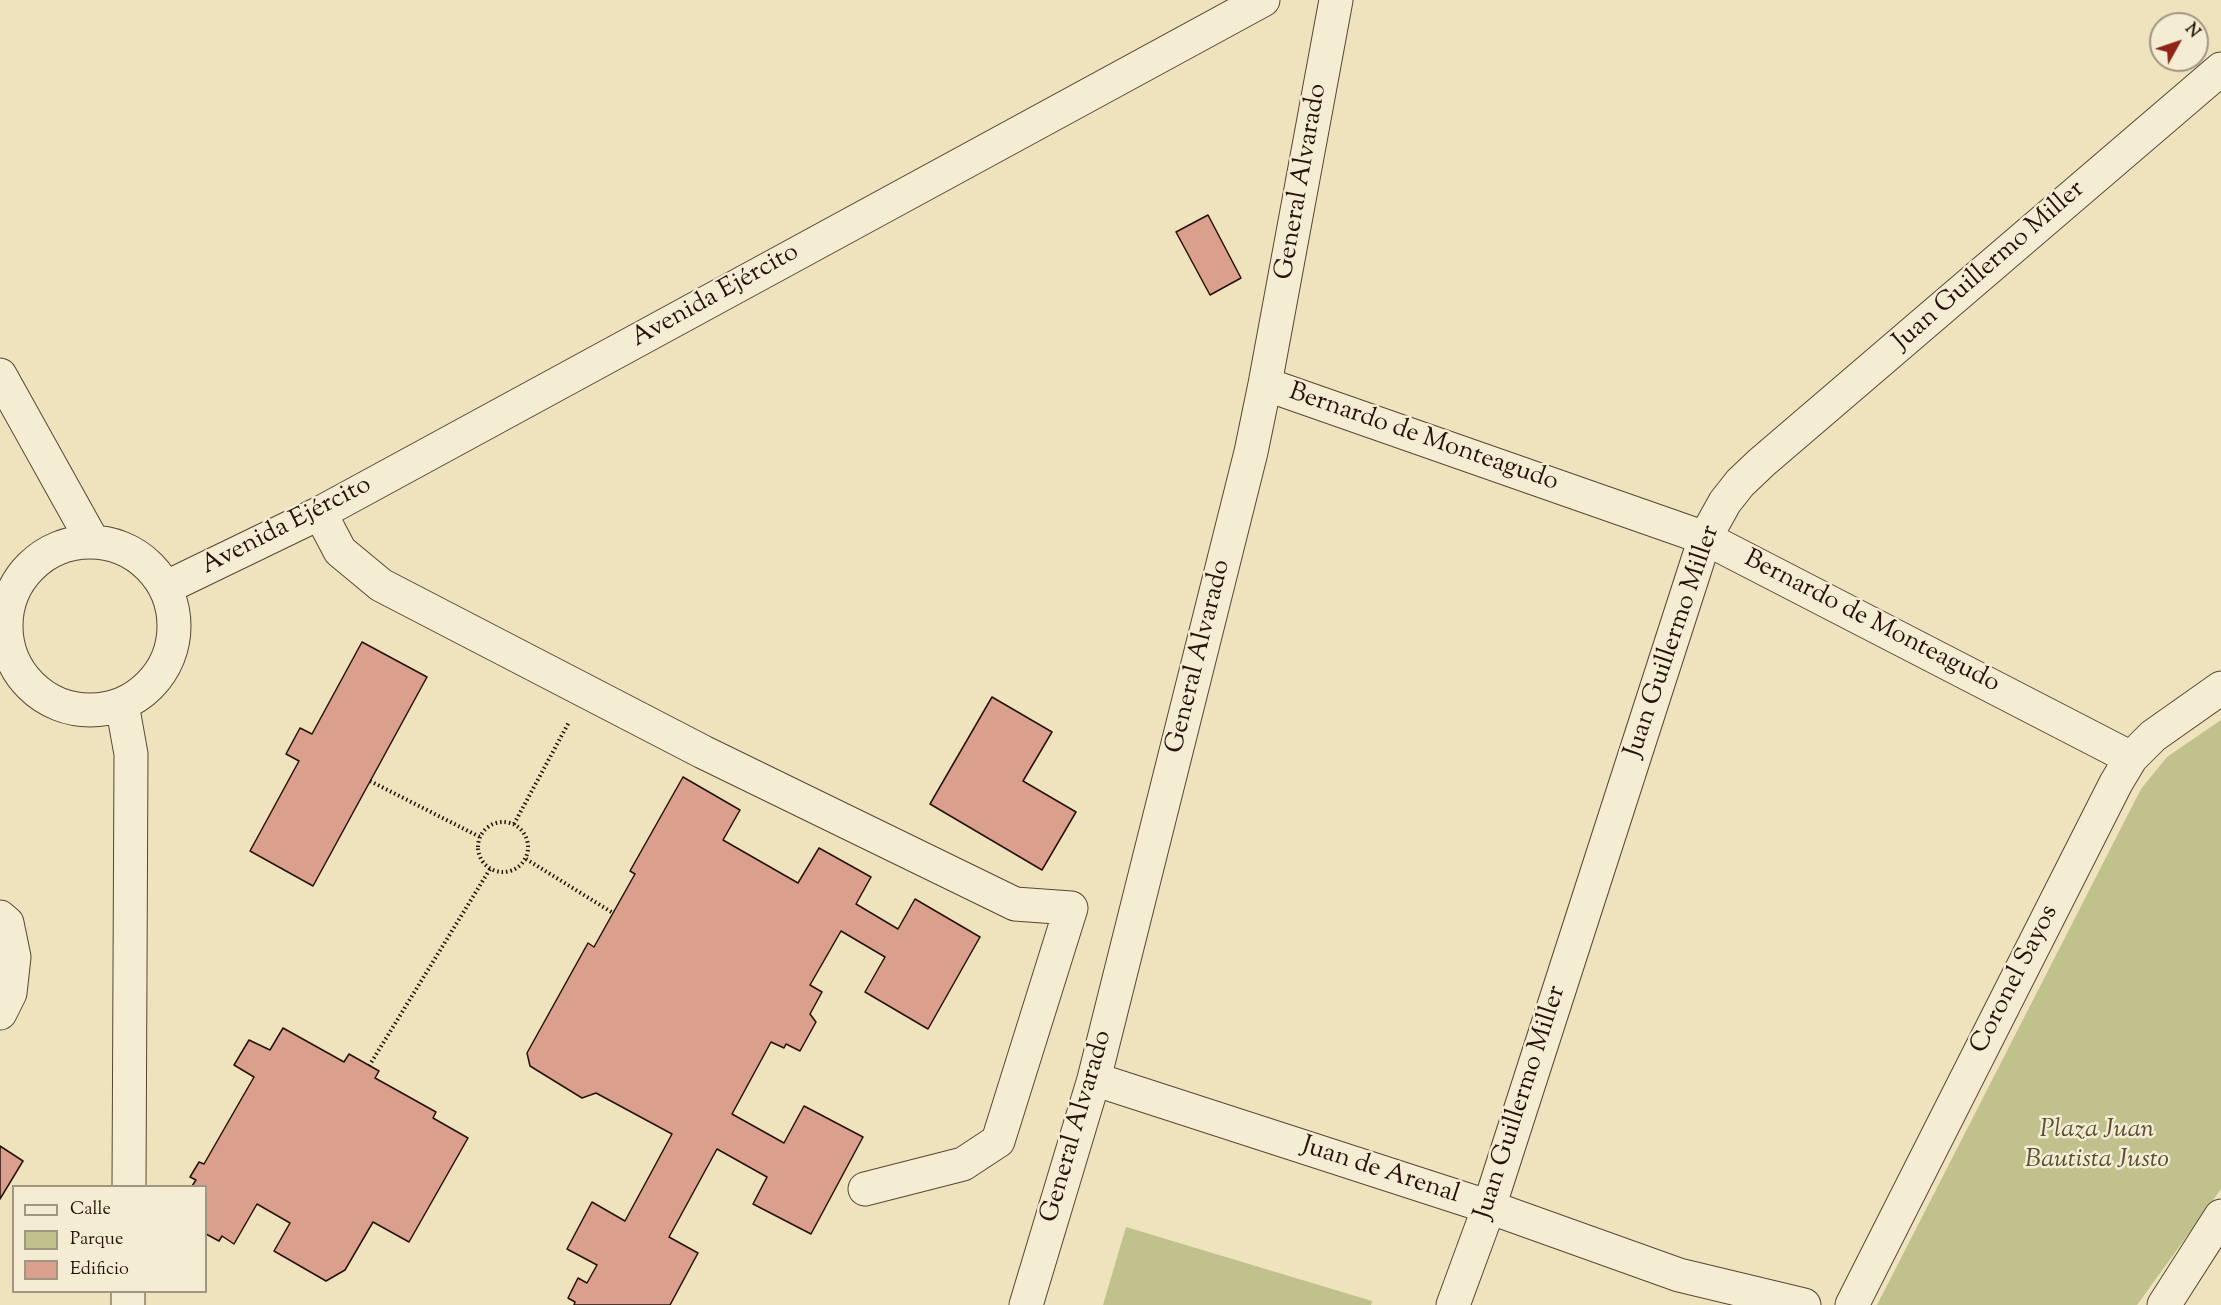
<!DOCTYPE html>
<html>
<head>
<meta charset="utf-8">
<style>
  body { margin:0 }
  #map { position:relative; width:2221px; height:1305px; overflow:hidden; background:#eee3bd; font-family:"Sorts Mill Goudy",serif }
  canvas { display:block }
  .legend { position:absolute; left:12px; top:1185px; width:195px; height:108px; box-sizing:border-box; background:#f4edd4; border:2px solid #a29582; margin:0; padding:8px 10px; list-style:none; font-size:18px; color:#261207 }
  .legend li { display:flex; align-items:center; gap:12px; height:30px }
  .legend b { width:30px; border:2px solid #a29582 }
  .north { position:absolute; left:2149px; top:12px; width:60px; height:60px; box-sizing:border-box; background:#f4edd4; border:2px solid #a29582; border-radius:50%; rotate:50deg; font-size:16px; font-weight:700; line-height:24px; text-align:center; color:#261207 }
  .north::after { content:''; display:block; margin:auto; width:21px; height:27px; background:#8f2418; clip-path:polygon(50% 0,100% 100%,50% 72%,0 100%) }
</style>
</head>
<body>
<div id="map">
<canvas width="2221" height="1305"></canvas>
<ul class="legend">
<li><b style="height:8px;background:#f4edd4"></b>Calle</li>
<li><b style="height:16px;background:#c0c18c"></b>Parque</li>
<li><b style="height:16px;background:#da9f8d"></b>Edificio</li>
</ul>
<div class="north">N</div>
</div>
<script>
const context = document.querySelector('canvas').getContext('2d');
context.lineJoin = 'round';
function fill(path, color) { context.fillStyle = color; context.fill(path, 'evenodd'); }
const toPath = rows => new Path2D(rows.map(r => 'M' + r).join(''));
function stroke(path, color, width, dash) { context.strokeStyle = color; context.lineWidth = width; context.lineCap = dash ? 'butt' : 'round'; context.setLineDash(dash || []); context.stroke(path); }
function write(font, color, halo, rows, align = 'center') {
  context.font = font + ' "Sorts Mill Goudy",serif'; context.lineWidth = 5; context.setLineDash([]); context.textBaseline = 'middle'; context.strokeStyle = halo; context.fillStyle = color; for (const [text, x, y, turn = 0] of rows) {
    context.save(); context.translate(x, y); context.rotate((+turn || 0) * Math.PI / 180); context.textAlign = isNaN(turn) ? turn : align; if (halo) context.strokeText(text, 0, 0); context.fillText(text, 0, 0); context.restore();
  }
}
fill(toPath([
  [2221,720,2221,1189,2137,1305,1877,1305,2141,789,2167,757],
  [1126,1227,1372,1301,1371,1305,1103,1305]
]), '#c0c18c');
const building = toPath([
  [1208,215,1241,278,1210,295,1176,232,1208,215],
  [362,642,427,677,313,886,250,851,299,761,286,754,300,728,312,734,362,642],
  [992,697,1052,732,1023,781,1076,812,1042,870,930,804,992,697],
  [683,777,740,810,723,840,798,883,819,848,871,877,856,904,898,929,915,899,980,937,928,1029,865,992,885,957,841,931,810,985,822,992,810,1014,816,1022,800,1051,786,1044,784,1048,771,1042,732,1114,784,1143,804,1106,863,1137,811,1234,753,1204,767,1177,717,1149,669,1237,698,1253,670,1305,574,1305,575,1302,568,1298,578,1278,587,1283,597,1265,567,1249,592,1202,625,1221,672,1134,596,1093,582,1098,530,1066,527,1053,588,943,594,947,613,913,635,874,630,871,683,777],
  [283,1028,344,1062,349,1054,379,1071,375,1078,436,1112,433,1118,468,1138,409,1242,373,1222,345,1270,326,1281,274,1251,290,1223,257,1204,234,1244,222,1236,219,1241,206,1234,206,1186,192,1186,196,1180,190,1177,199,1162,204,1164,254,1077,234,1065,249,1040,270,1050,283,1028],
  [0,1146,23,1161,0,1199,0,1146]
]);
fill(building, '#da9f8d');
stroke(building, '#261207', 1.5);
const minor = toPath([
  [0,375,93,542],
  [1265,384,1705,538,2131,758],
  [320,513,340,551,381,585,703,752,1015,904,1071,908,998,1141,963,1164,865,1189],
  '6 626a84 84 0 1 1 168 0a84 84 0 1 1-168 0Z',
  [165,588,320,513,1263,0],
  [122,704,131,754,129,1186],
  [0,917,7,923,14,957,10,993,0,1013],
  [1094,1079,1489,1207,1679,1275,1804,1305],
  [128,1305,128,1292],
  [1026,1305,1094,1079,1251,452,1265,384,1336,0],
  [1453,1305,1489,1207,1705,538,1725,502,1740,483,1761,463,2221,69],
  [1852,1305,2116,783,2131,758,2153,736,2221,688],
  [2164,1305,2221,1216]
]);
stroke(minor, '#584634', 35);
stroke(toPath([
  [370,781,480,837],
  '478 847a25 25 0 1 1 50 0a25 25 0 1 1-50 0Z',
  [514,824,569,722],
  [526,859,613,913],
  [369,1066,490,869]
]), '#261207', 4, [1.5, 3]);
stroke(minor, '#f4edd4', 33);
write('26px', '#261207', '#f4edd4', [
  ["General Alvarado",1303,182,-80],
  ["Juan Guillermo Miller",1990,267,-41],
  ["Avenida Ejército",716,297,-29],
  ["Bernardo de Monteagudo",1423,439,19],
  ["Avenida Ejército",287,527,-27],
  ["Bernardo de Monteagudo",1871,623,27],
  ["Juan Guillermo Miller",1674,642,-71],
  ["General Alvarado",1200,657,-76],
  ["Coronel Sayos",2016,980,-63],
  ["Juan Guillermo Miller",1522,1103,-72],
  ["General Alvarado",1078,1127,-74],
  ["Juan de Arenal",1380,1172,18]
]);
write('italic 26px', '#5c4f36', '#f4edd4', [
  ["Plaza Juan",2097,1132],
  ["Bautista Justo",2097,1162]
]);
</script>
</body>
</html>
